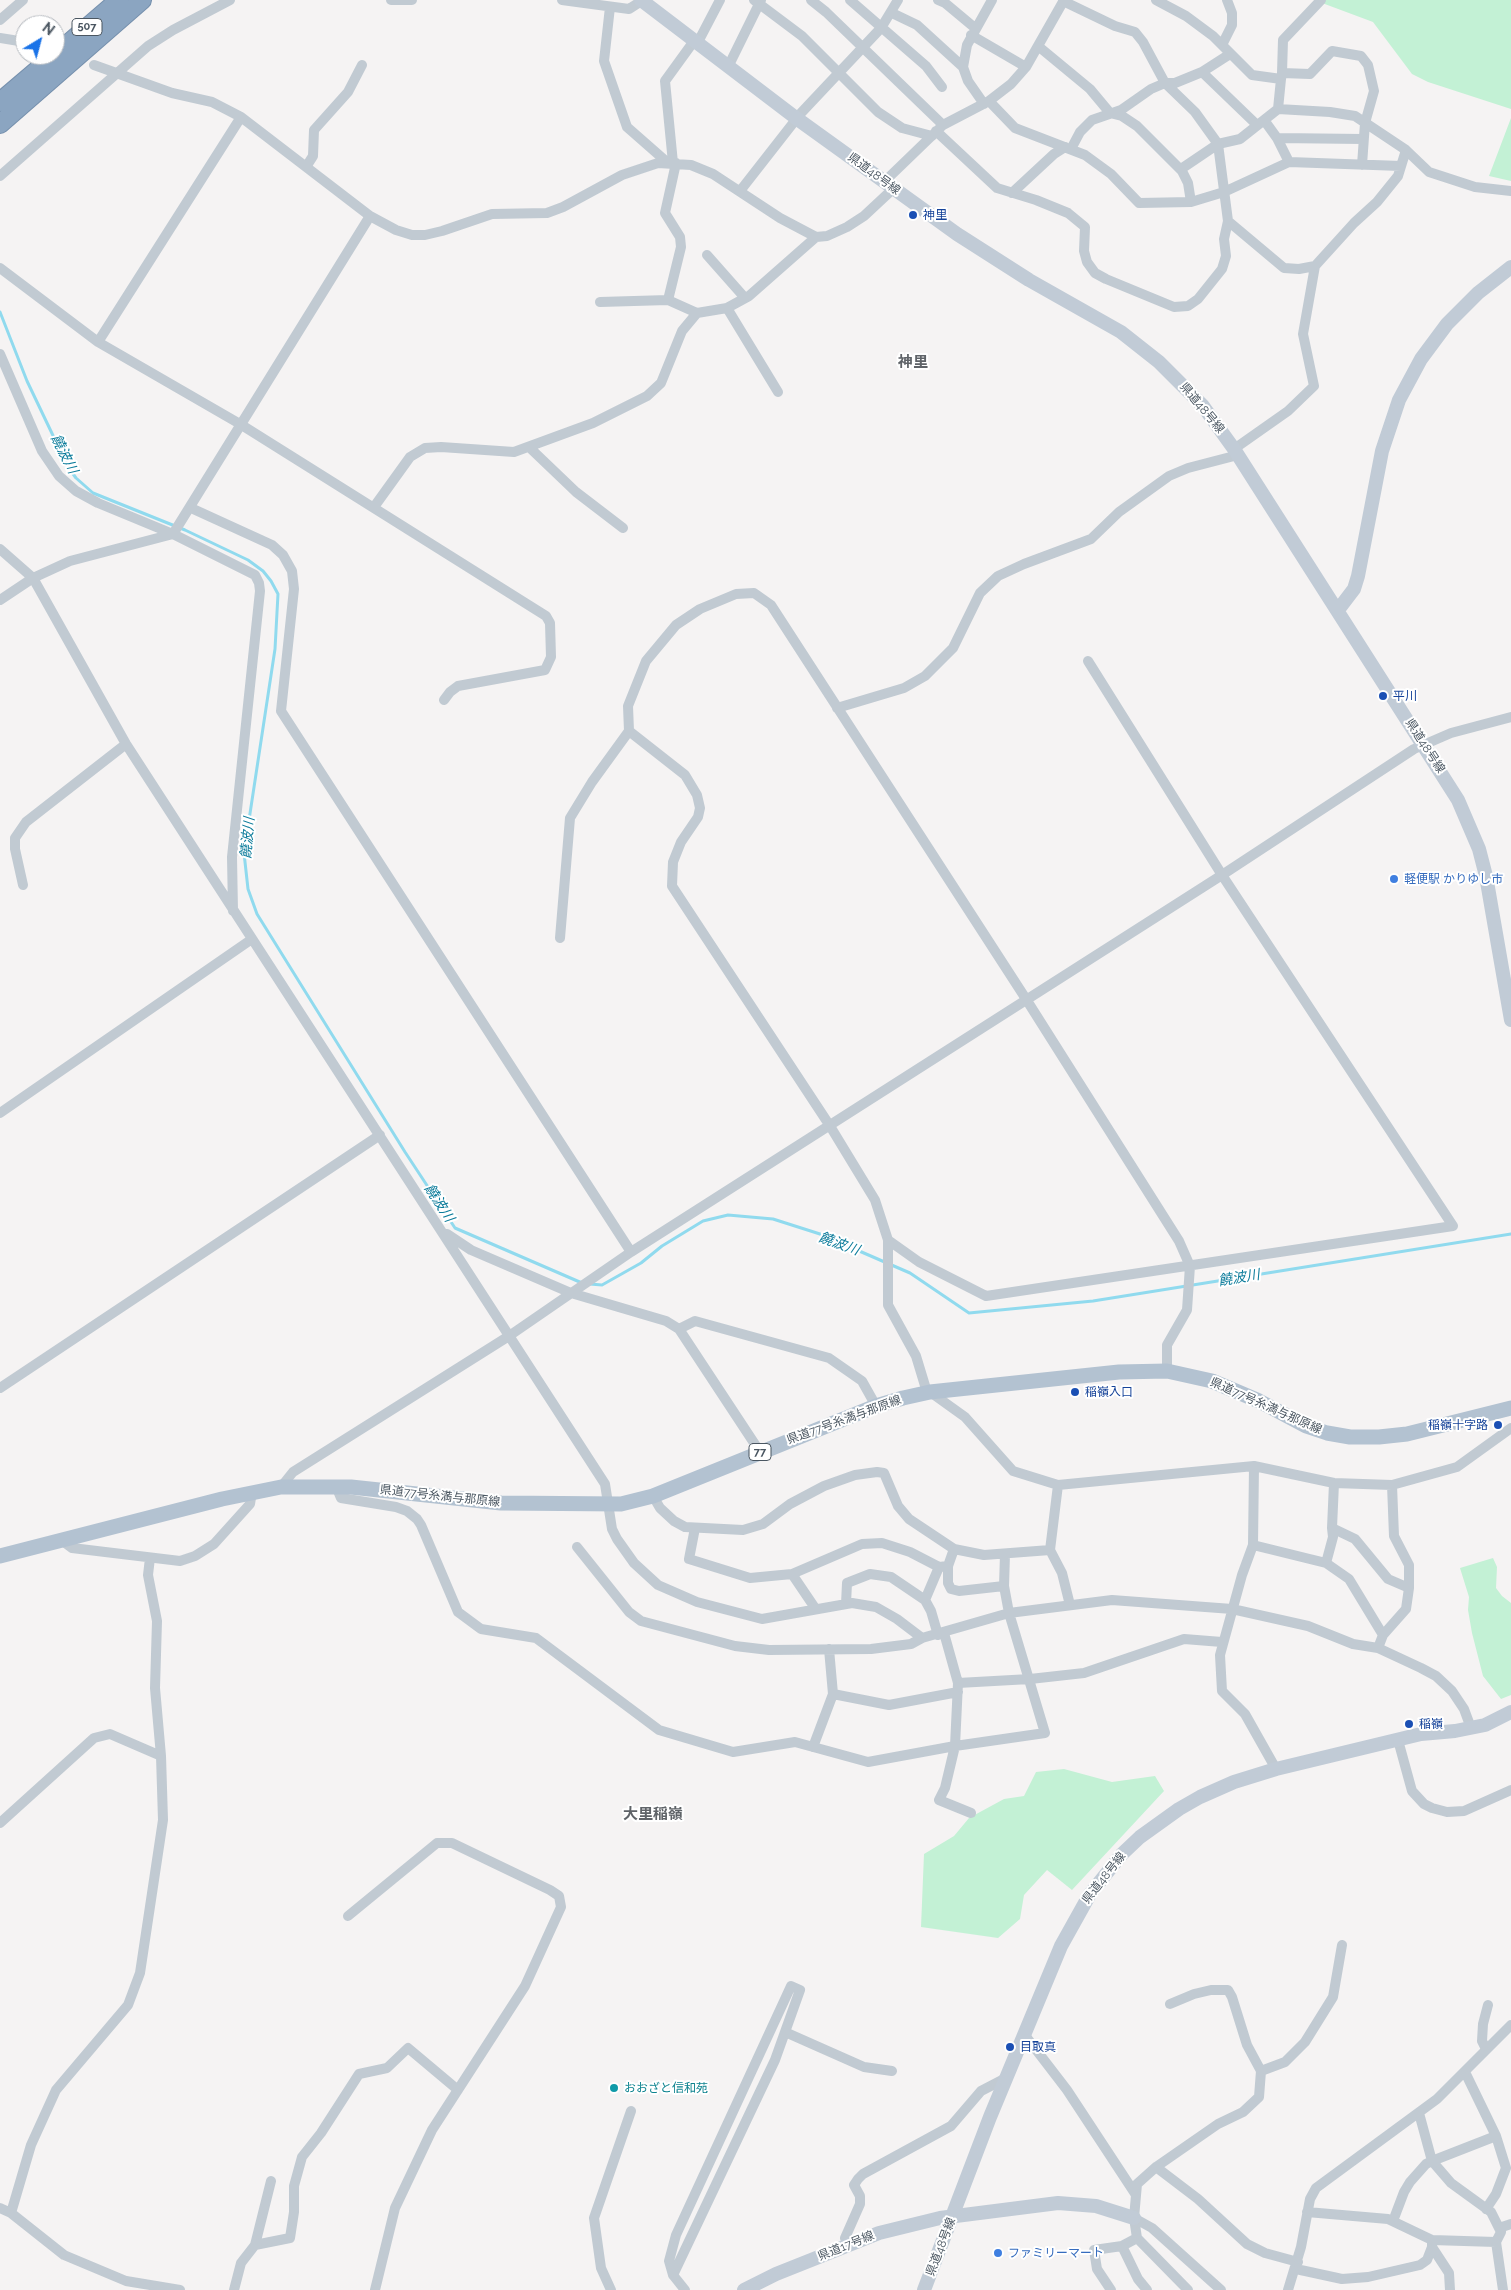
<!DOCTYPE html>
<html>
<head>
<meta charset="utf-8">
<style>
  body { margin:0 }
  #map { position:relative; width:1511px; height:2290px; overflow:hidden; background:#f5f3f3; font-family:Raleway,sans-serif }
  canvas { display:block }
  .north { position:absolute; left:15px; top:15px; width:50px; height:50px; box-sizing:border-box; background:#fff; border:1px solid #b7bbc0; border-radius:50%; rotate:37deg; font-size:14px; font-weight:700; line-height:20px; text-align:center; color:#4a5661 }
  .north::after { content:''; display:block; margin:auto; width:18px; height:22px; background:#1a73e8; clip-path:polygon(50% 0,100% 100%,50% 72%,0 100%) }
</style>
</head>
<body>
<div id="map">
<canvas width="1511" height="2290"></canvas>
<div class="north">N</div>
</div>
<script>
const context = document.querySelector('canvas').getContext('2d');
context.lineJoin = 'round';
function fill(path, color) { context.fillStyle = color; context.fill(path, 'evenodd'); }
const toPath = rows => new Path2D(rows.map(r => 'M' + r).join(''));
function stroke(path, color, width, dash) { context.strokeStyle = color; context.lineWidth = width; context.lineCap = dash ? 'butt' : 'round'; context.setLineDash(dash || []); context.stroke(path); }
function write(font, color, halo, rows, align = 'center') {
  context.font = font + ' Raleway,"Noto Sans JP",sans-serif'; context.lineWidth = 4; context.setLineDash([]); context.textBaseline = 'middle'; context.strokeStyle = halo; context.fillStyle = color; for (const [text, x, y, turn = 0] of rows) {
    context.save(); context.translate(x, y); context.rotate((+turn || 0) * Math.PI / 180); context.textAlign = isNaN(turn) ? turn : align; if (halo) context.strokeText(text, 0, 0); context.fillText(text, 0, 0); context.restore();
  }
}
fill(toPath([
  [1314,0,1511,0,1511,109,1428,82,1412,74,1373,22],
  [1511,118,1511,181,1489,176],
  [1493,1558,1497,1567,1496,1588,1502,1596,1511,1603,1511,1695,1501,1699,1483,1676,1472,1633,1468,1610,1469,1597,1460,1568],
  [1064,1769,1112,1782,1155,1776,1164,1791,1072,1890,1047,1870,1024,1895,1020,1919,998,1938,921,1927,924,1854,954,1836,969,1818,1004,1799,1024,1796,1036,1772]
]), '#c3f1d5');
stroke(toPath([
  [0,312,27,381,68,467,76,478,93,493,185,530,248,560,263,571,271,581,278,594,275,649,244,853,248,889,257,914,405,1152,455,1228,582,1283],
  [590,1284,602,1285,641,1263,662,1246,703,1221,728,1215,773,1219,820,1234,910,1273,969,1313,1093,1301,1511,1234]
]), '#90daee', 3);
const highway = toPath([
  [55,55,119,0],
  [0,102,55,55],
  [0,124,142,0]
]);
stroke(highway, '#7690ad', 20);
stroke(toPath([
  [391,0,412,0],
  [562,0,629,9,643,0],
  [754,0,802,36,878,112,902,128,932,136],
  [811,0,826,12,943,125],
  [850,0,926,66,942,87],
  [938,0,945,3,975,28],
  [1156,0,1186,16,1213,36,1252,75,1281,79,1278,109],
  [1063,1,1115,26,1135,32,1143,42,1165,83,1195,112,1218,144,1228,221,1284,268,1299,269,1315,266,1354,223,1377,202,1398,176,1406,150],
  [610,7,604,61,627,127,668,163],
  [892,13,917,25,963,67,968,81,984,104],
  [0,20,23,0],
  [971,35,1026,67],
  [0,38,25,42],
  [697,44,720,0],
  [1222,45,1232,25,1232,13,1227,0],
  [1038,46,1090,89,1110,113,1122,116,1137,126,1182,171,1188,183,1191,202],
  [94,65,172,93,212,102,241,117,370,216,396,230,412,235,425,235,442,231,492,214,547,213,563,207,622,175,658,163,691,165,713,174,780,218,816,237,827,236,847,227,864,216,894,188],
  [728,67,761,0],
  [963,67,967,45,992,0],
  [1202,72,1257,125],
  [1282,73,1283,40,1321,0],
  [1281,79,1282,73,1310,74,1332,51,1361,56,1368,65,1374,91,1365,123,1362,165],
  [989,101,1015,128,1085,155,1111,174,1139,203,1191,202,1224,192,1289,162,1401,166],
  [1264,120,1277,138,1289,162],
  [936,131,997,188,1036,200,1068,213,1085,227,1084,251,1087,262,1095,273,1106,279,1174,307,1188,306,1198,299,1222,269,1226,256,1224,239,1228,221],
  [1277,138,1363,139],
  [1071,149,1080,132,1092,120,1121,110,1151,89,1165,83,1175,83,1202,72,1230,54],
  [673,163,665,81,694,41],
  [306,167,313,156,314,130,348,92,362,65],
  [1181,169,1218,144,1240,139,1278,109,1330,112,1355,116,1406,150,1429,172,1475,187,1511,191],
  [0,176,148,46,173,30,230,0],
  [885,181,943,125,989,101,1011,84,1026,67,1064,0],
  [740,191,801,113,881,28,898,0],
  [1012,193,1054,154,1065,147],
  [707,255,745,298],
  [0,268,98,342,240,424,546,616,550,623,551,657,545,670,458,686,450,692,444,700],
  [668,300,681,247,680,237,665,213,676,163],
  [600,302,668,300,697,313],
  [727,308,778,392],
  [98,342,241,117],
  [0,354,42,451,59,476,76,491,98,503,173,534,255,575,259,583,260,591,232,857,233,911],
  [530,448,576,492,623,528],
  [1234,449,1288,411,1314,386,1303,334,1315,266],
  [374,507,410,457,425,448,441,447,514,452,593,423,647,396,661,383,682,331,697,313,727,308,749,296,816,237],
  [191,508,272,545,283,555,292,571,294,589,281,711,631,1252],
  [0,549,33,578,126,744,605,1484,612,1529,617,1539,634,1563,658,1585,697,1602,762,1619,852,1603,876,1607,897,1619,922,1638,1009,1613,1112,1600,1232,1609,1308,1626,1353,1644,1378,1648,1421,1668,1436,1676,1452,1691,1464,1709,1471,1728],
  [0,600,33,578,70,561,173,534,370,216],
  [837,708,904,688,925,676,953,648,980,593,998,576,1024,564,1091,539,1119,512,1169,476,1188,468,1238,455],
  [629,731,685,775,697,795,700,808,698,817,681,842,673,862,672,886,830,1126,875,1200,888,1240,888,1305,916,1356,926,1389,965,1417,1013,1471,1058,1485,1254,1466,1334,1483,1392,1485,1457,1467,1511,1428],
  [23,885,15,849,15,838,26,822,126,744],
  [560,938,570,818,592,782,629,731,628,706,646,661,676,625,700,609,736,594,754,593,771,605,1026,999,1179,1241,1190,1266,1187,1310,1167,1345,1167,1371],
  [0,1113,252,939],
  [447,1234,471,1250,571,1293,666,1321,679,1329,760,1452],
  [888,1240,919,1262,986,1296,1453,1226,1222,875,1088,661],
  [679,1329,695,1321,829,1358,862,1381,876,1406],
  [0,1388,380,1135],
  [1254,1466,1253,1545,1242,1575,1220,1655,1222,1691,1245,1714,1276,1769],
  [1058,1485,1050,1550,1062,1573,1070,1605],
  [336,1486,341,1498,396,1507,407,1511,417,1519,421,1525,458,1612,481,1629,536,1638,659,1730,733,1752,795,1742,868,1762,955,1746,958,1683,944,1633],
  [281,1487,293,1472,509,1336,631,1252,1222,875,1414,749,1451,733,1511,717],
  [653,1496,660,1508,674,1521,685,1527,743,1530,763,1524,790,1504,824,1486,855,1475,877,1472,884,1473,898,1506,909,1519,954,1549,984,1555,1050,1550],
  [695,1528,689,1559,750,1578,792,1574,815,1608],
  [1332,1528,1355,1539,1388,1579,1409,1588],
  [60,1539,72,1548,180,1561,195,1556,214,1544,250,1504,252,1492],
  [1253,1545,1326,1563,1349,1579,1383,1635],
  [577,1547,629,1612,641,1621,735,1646,769,1650,871,1649,911,1644,922,1638],
  [1326,1563,1333,1537,1332,1528,1334,1483],
  [948,1566,948,1583,951,1589,959,1591,1004,1586],
  [792,1574,862,1544,882,1543,910,1552,939,1567],
  [925,1600,939,1567,948,1566,954,1549],
  [846,1604,847,1583,870,1574,891,1577,925,1600,931,1611,938,1635],
  [1378,1648,1383,1635,1406,1609,1409,1588,1409,1565,1394,1536,1392,1485],
  [958,1683,1030,1679,1084,1673,1184,1639,1222,1642],
  [833,1694,889,1705,958,1692],
  [1398,1740,1412,1791,1424,1804,1432,1808,1447,1812,1464,1811,1511,1790],
  [813,1747,833,1694,829,1649],
  [971,1813,939,1800,945,1788,955,1746,1045,1733,1009,1613,1004,1586,1005,1554],
  [0,1823,94,1738,110,1734,161,1756],
  [348,1916,437,1843,452,1843,550,1890,559,1896,561,1907,525,1986,432,2130,395,2208,375,2290],
  [1170,2004,1194,1994,1211,1990,1228,1990,1232,1997,1247,2045,1261,2071],
  [785,2032,864,2067,892,2071],
  [1024,2034,1067,2090,1136,2195],
  [1486,2049,1482,2041,1483,2024,1488,2005],
  [1419,2113,1432,2161,1496,2136,1465,2072],
  [1156,2167,1198,2199,1247,2244,1265,2253,1298,2262],
  [0,2208,11,2213,64,2255,126,2281,180,2290],
  [1486,2209,1496,2194,1506,2168,1496,2136],
  [1307,2212,1388,2219,1432,2240],
  [11,2213,31,2145,56,2090,128,2005,140,1973,163,1820,161,1756,155,1688,157,1621,148,1575,150,1558],
  [1134,2218,1152,2228,1221,2290],
  [1393,2221,1404,2192,1410,2182,1426,2164,1432,2161,1451,2183,1491,2212,1501,2232,1496,2242],
  [1499,2228,1511,2224],
  [1137,2238,1122,2246,1138,2279,1147,2290],
  [255,2245,271,2181],
  [848,2246,845,2238,860,2204,860,2196,854,2185,858,2179,863,2174,951,2126,981,2091,1006,2078],
  [1432,2246,1432,2240,1496,2242,1503,2290],
  [1296,2269,1342,2279,1368,2277,1420,2265,1427,2260,1432,2247,1449,2273,1450,2290],
  [673,2275,775,2060,800,1990,791,1986,676,2235,669,2261,673,2275,685,2290],
  [234,2290,241,2263,255,2245,290,2238,294,2212,294,2186,302,2157,321,2133,359,2074,387,2068,408,2048,458,2090],
  [611,2290,601,2268,594,2218,631,2111],
  [1111,2290,1097,2269,1094,2250,1122,2246],
  [1188,2290,1137,2238,1134,2218,1137,2184,1156,2167,1218,2124,1243,2112,1259,2097,1261,2071,1285,2062,1305,2042,1333,1997,1342,1945],
  [1288,2290,1301,2247,1310,2199,1316,2188,1437,2099,1511,2025]
]), '#c1cad2', 10);
stroke(toPath([
  [641,0,796,118,957,234,1029,280,1121,332,1159,362,1203,406,1234,449,1458,800,1479,849,1486,876,1511,1020],
  [1338,610,1354,589,1358,576,1382,451,1399,400,1421,359,1447,324,1478,293,1511,267],
  [744,2290,776,2274,879,2233,940,2218,1058,2203,1096,2206,1134,2218],
  [924,2290,990,2117,1061,1946,1090,1894,1122,1854,1140,1837,1179,1809,1200,1797,1234,1782,1276,1769,1421,1734,1455,1731,1485,1725,1511,1712]
]), '#c1cbd6', 14);
stroke(toPath([
  [0,1556,222,1499,281,1487,351,1487,501,1503,621,1504,653,1496,876,1406,903,1398,930,1392,1119,1372,1167,1371,1212,1381,1259,1401,1306,1426,1327,1433,1350,1437,1379,1437,1407,1434,1511,1408]
]), '#b3c2d1', 15);
stroke(highway, '#8ba5c1', 18);
for (const [x, y, r, color] of [
  [913,215,5,"#1a4fb4"],
  [1383,696,5,"#1a4fb4"],
  [1394,879,5,"#3f7fe0"],
  [1075,1392,5,"#1a4fb4"],
  [1498,1425,5,"#1a4fb4"],
  [1409,1724,5,"#1a4fb4"],
  [1010,2047,5,"#1a4fb4"],
  [614,2088,5,"#0f9aa8"],
  [998,2253,5,"#3f7fe0"]
]) { const dot = new Path2D(); dot.arc(x, y, r, 0, 2 * Math.PI); context.fillStyle = color; context.fill(dot); stroke(dot, '#fff', 2); }
for (const [x, y, w] of [
  [87,27,30],
  [760,1452,22]
]) { const box = new Path2D(); box.roundRect(x - w / 2, y - 8.5, w, 17, 4); context.fillStyle = '#fff'; context.fill(box); stroke(box, '#4a5661', 1); }
write('bold 11px', '#4a5661', null, [
  ["507",87,27],
  ["77",760,1452]
]);
write('12px', '#4a5661', '#fff', [
  ["県道48号線",874,174,36],
  ["県道48号線",1202,408,50],
  ["県道48号線",1425,746,57],
  ["県道77号糸満与那原線",1266,1406,24],
  ["県道77号糸満与那原線",844,1420,-20],
  ["県道77号糸満与那原線",440,1496,6],
  ["県道48号線",1104,1878,-52],
  ["県道17号線",846,2246,-22],
  ["県道48号線",941,2247,-69]
]);
write('12px', '#164399', '#fff', [
  ["神里",923,215],
  ["平川",1393,696],
  ["稲嶺入口",1085,1392],
  ["稲嶺十字路",1488,1425,"right"],
  ["稲嶺",1419,1724],
  ["目取真",1020,2047]
], 'left');
write('12px', '#366cbe', '#fff', [
  ["軽便駅 かりゆし市",1404,879],
  ["ファミリーマート",1008,2253]
], 'left');
write('12px', '#0d838f', '#fff', [
  ["おおざと信和苑",624,2088]
], 'left');
write('italic 14px', '#0c7c9b', '#fff', [
  ["饒波川",64,454,63],
  ["饒波川",248,838,-85],
  ["饒波川",439,1203,57],
  ["饒波川",839,1244,20],
  ["饒波川",1239,1278,-9]
]);
write('bold 15px', '#5f6368', '#fff', [
  ["神里",913,362],
  ["大里稲嶺",653,1814]
]);
</script>
</body>
</html>
